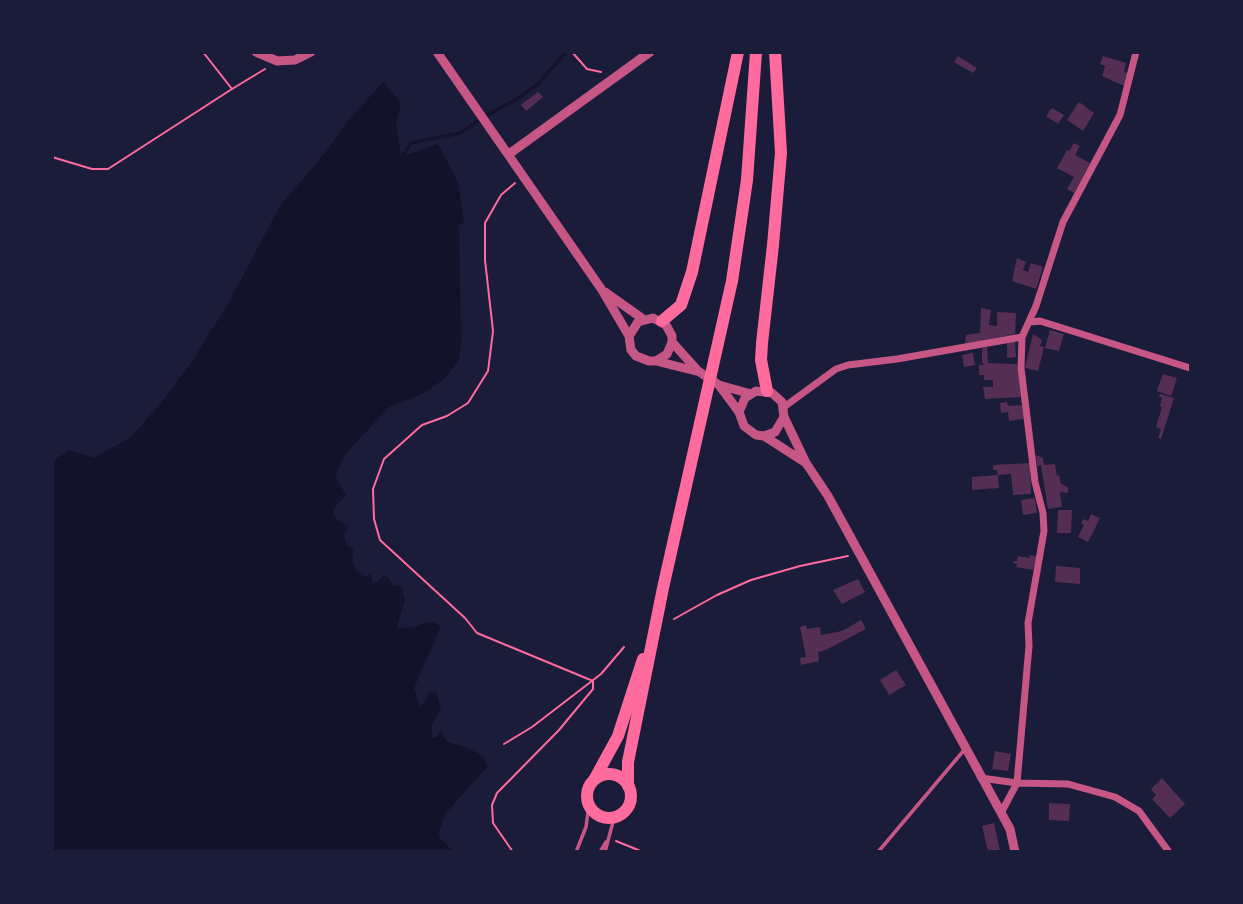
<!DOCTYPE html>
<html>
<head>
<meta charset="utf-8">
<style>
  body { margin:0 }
  #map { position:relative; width:1243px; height:904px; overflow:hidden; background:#1b1b3a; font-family:Manrope,sans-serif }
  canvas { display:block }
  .frame { position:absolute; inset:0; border:54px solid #1b1b3a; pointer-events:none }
</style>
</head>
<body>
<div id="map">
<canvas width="1243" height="904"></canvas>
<div class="frame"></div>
</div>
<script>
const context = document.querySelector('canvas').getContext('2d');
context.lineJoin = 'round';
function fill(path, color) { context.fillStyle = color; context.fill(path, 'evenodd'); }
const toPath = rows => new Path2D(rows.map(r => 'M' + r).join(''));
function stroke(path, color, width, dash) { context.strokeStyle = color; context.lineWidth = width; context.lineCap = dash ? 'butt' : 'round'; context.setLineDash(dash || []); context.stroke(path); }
fill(toPath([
  [383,82,401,103,396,123,401,157,438,144,458,182,464,223,459,225,461,343,459,360,444,379,422,394,389,407,346,453,335,476,346,495,334,508,334,517,348,527,344,536,347,546,353,549,353,563,357,572,365,577,371,574,373,583,377,582,383,576,389,578,393,586,401,586,405,600,396,629,417,626,428,622,434,622,441,626,414,688,420,707,426,701,429,692,436,692,441,709,432,725,432,737,436,738,442,729,442,735,447,742,466,747,483,756,487,767,445,814,438,836,453,851,53,851,53,461,69,450,94,458,131,437,161,403,193,360,228,304,280,206,325,153,347,122]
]), '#12122b');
stroke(toPath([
  [487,115,515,100,538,84,566,52],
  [401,158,411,143,460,133,478,121]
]), '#12122b', 3.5);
fill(toPath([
  [958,56,977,68,973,73,954,62],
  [1103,56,1126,63,1124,72,1128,73,1124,86,1102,76,1105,66,1100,64],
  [538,92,543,97,526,111,521,105],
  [1079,102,1094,113,1083,131,1067,120],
  [1052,108,1064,115,1058,124,1046,116],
  [1074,143,1080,146,1075,155,1090,163,1074,193,1067,189,1074,177,1057,168,1067,150,1069,151],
  [1017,258,1026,262,1023,270,1028,272,1031,263,1043,267,1036,289,1012,281],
  [981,308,991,310,989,325,997,326,997,312,1016,313,1015,334,965,344,966,335,980,333],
  [1050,330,1064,334,1059,351,1045,348],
  [1033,334,1042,340,1040,346,1044,347,1038,371,1025,368],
  [1015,342,1016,357,1007,358,1007,343],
  [987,347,988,363,1017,364,1021,397,985,399,983,387,993,387,993,380,984,380,984,375,979,375,979,365,984,365,982,362,982,348],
  [973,353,975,365,964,367,962,355],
  [1163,374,1177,378,1171,396,1157,391],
  [1160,394,1174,398,1161,439,1158,438,1161,429,1156,427,1162,407,1160,407,1162,397,1159,397],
  [1007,402,1008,406,1022,405,1024,419,1009,421,1008,412,1001,413,1000,403],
  [1036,455,1043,458,1044,465,1055,464,1057,476,1059,475,1061,484,1068,487,1068,493,1060,492,1062,507,1048,509,1041,465,1037,466],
  [1030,463,1031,494,1013,495,1011,474,998,475,999,488,972,490,972,477,998,475,997,470,993,470,993,465],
  [1035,498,1037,513,1023,515,1021,500],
  [1058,510,1072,510,1071,533,1057,533],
  [1091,514,1100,518,1088,542,1078,537,1084,525,1081,523,1084,519,1088,521],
  [1030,555,1036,556,1033,570,1016,567,1017,564,1013,563,1013,561,1017,561,1018,556,1029,558],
  [1056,566,1080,568,1080,584,1055,582],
  [858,579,865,592,842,604,833,590],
  [861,620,866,629,826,650,818,652,819,661,801,665,800,658,806,657,800,627,806,625,807,629,820,627,821,635,842,631],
  [896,670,906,685,889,695,880,680],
  [995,751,1011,754,1008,771,992,769],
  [1162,778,1185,804,1170,818,1152,799,1156,795,1151,789],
  [1049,803,1070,804,1069,821,1049,820],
  [994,823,1000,851,988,851,982,826]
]), '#542f53');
stroke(toPath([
  [203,52,232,89,265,69],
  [572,52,587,69,601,72],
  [52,157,92,169,108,169,232,89],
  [674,619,717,595,751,580,800,566,848,556],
  [504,744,532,727,601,674,624,647],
  [616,841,643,852],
  [513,852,493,823,492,805,497,793,559,730,593,689,593,681,477,633,465,618,380,540,374,519,373,489,384,459,422,425,447,416,468,403,488,371,493,331,485,260,485,223,501,195,515,183]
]), '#ff6b9d', 2);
stroke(toPath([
  [576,852,586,827,589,805],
  [600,852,606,842],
  [605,852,614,818],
  [878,852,965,749]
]), '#c65784', 3.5);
stroke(toPath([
  [1030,322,1040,321,1190,368],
  [784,407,836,369,848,365,897,359,1022,337],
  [981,778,1017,783,1068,784,1115,797,1139,811,1169,852],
  [1001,813,1017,783,1029,646,1028,623,1044,531,1043,513,1035,482,1021,368,1022,337,1036,306,1063,222,1120,115,1136,52]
]), '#c65784', 7);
stroke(toPath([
  [256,52,277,61,295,60,311,52],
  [437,52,602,290,629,336,631,350,636,356,649,361,656,361,667,354,672,342,672,336,666,325,653,318,638,322,629,336],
  [509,154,650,52],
  [605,292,643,319],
  [672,342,698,371,719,385,751,394],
  [656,361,696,371],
  [719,385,739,412],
  [784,417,775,432,764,436,756,435,744,426,739,412,745,398,756,391,772,393,782,402,784,417,806,463,828,496,1010,829,1015,852],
  [764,436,806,463]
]), '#c65784', 9);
stroke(toPath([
  '587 796a22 22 0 1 1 44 0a22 22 0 1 1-44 0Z',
  [594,780,618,736,643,659],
  [628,786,628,762,663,588,732,281,747,180,756,52]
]), '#ff6b9d', 12);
stroke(toPath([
  [662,321,681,305,692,272,738,52],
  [767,391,761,360,762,343,773,245,781,153,775,52]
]), '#ff6b9d', 12);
</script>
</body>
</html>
